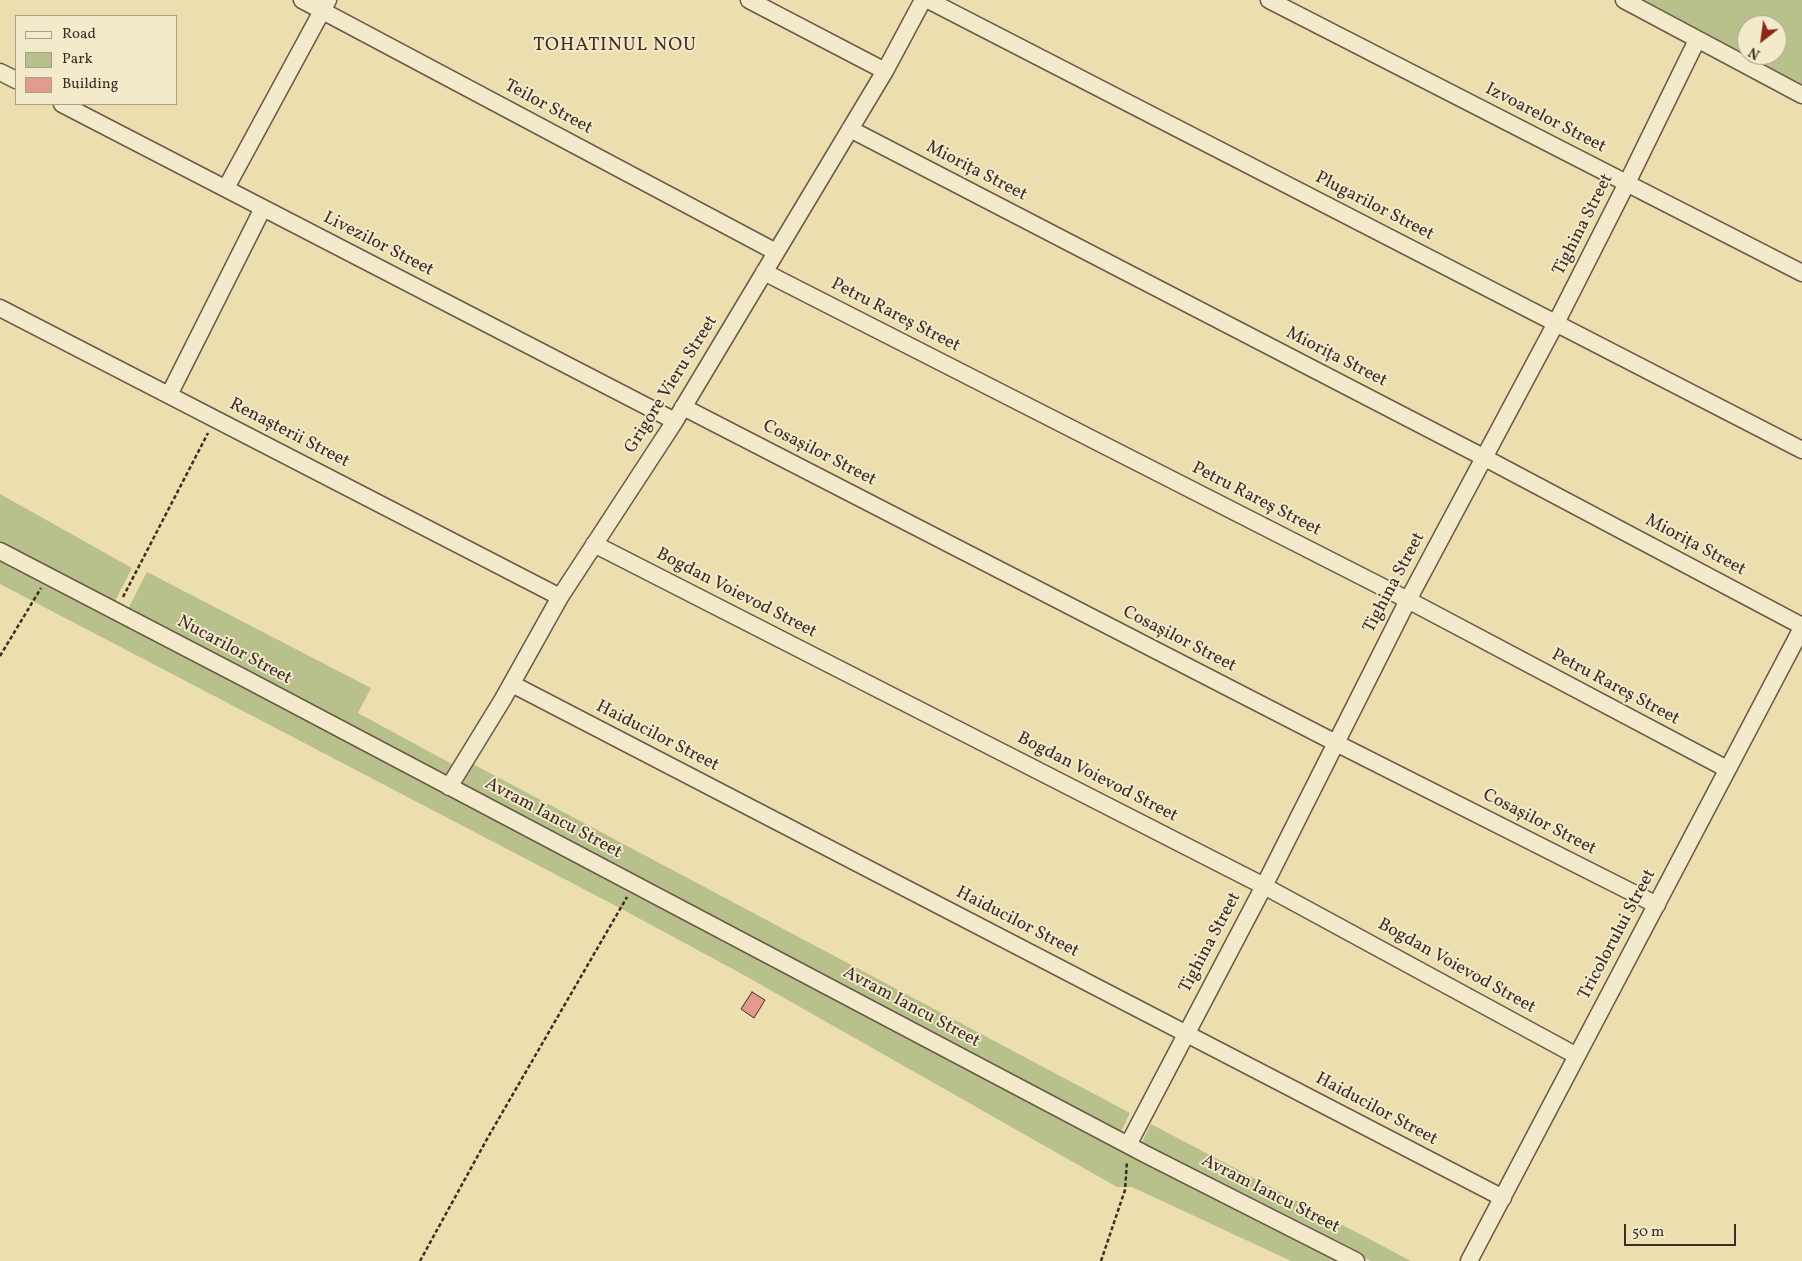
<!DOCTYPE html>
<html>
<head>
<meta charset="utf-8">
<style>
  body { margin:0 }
  #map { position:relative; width:1802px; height:1261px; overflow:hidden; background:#eddeaf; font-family:Vollkorn,serif }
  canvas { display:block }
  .legend { position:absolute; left:15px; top:15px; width:162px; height:90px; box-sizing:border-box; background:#f3eacb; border:1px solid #ab9e89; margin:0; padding:6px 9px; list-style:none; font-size:15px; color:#3e2d25 }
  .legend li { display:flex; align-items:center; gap:10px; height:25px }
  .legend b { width:25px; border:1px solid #ab9e89 }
  .north { position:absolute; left:1737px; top:15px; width:50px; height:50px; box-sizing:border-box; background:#f3eacb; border:1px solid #ab9e89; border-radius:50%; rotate:210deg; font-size:14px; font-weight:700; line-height:20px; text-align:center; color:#3e2d25 }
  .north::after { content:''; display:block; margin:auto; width:18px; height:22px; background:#8f2418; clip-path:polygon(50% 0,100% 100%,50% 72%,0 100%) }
  .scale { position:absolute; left:1624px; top:1224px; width:112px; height:22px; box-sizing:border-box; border:2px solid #3e2d25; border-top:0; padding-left:6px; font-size:15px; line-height:18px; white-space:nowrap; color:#3e2d25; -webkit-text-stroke:4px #f3eacb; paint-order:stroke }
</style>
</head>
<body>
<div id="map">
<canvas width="1802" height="1261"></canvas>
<ul class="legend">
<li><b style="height:6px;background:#f3eacb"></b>Road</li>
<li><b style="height:14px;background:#b8c18b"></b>Park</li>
<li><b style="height:14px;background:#e19a8b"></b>Building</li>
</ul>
<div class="north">N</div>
<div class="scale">50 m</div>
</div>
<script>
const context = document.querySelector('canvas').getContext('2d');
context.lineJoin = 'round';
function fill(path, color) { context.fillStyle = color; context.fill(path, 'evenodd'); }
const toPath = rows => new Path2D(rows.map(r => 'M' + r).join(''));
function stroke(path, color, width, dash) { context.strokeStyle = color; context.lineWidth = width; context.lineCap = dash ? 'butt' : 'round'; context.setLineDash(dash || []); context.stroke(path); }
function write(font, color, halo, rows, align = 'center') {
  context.font = font + ' Vollkorn,serif'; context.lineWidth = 4; context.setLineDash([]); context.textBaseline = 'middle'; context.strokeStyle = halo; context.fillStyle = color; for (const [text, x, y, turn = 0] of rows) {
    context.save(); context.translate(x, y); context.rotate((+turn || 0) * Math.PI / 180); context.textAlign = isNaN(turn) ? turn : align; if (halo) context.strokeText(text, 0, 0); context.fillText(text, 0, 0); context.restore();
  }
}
fill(toPath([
  [1641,0,1802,0,1802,86],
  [1747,25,1777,25,1777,55,1747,55],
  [0,494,132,568,113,605,0,545],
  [0,560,752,954,1339,1261,1291,1261,1132,1187,1117,1187,742,974,616,906,0,584],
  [147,572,371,688,358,713,452,764,446,777,127,611],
  [471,763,1130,1113,1121,1132,459,783],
  [1151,1124,1411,1261,1371,1261,1142,1142]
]), '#b8c18b');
const building = toPath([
  [752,992,765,1000,754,1018,741,1009,752,992]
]);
fill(building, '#e19a8b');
stroke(building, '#3e2d25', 1);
const minor = toPath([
  [302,0,776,252],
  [749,0,885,71],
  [928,0,1802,450],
  [1269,0,1802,273],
  [1624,0,1802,95],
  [0,72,16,80],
  [62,104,675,421],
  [850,129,1485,458,1802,626],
  [226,188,328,0],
  [764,272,1408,600,1727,769],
  [0,308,560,597],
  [169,395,263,208],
  [683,407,1336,743,1657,905],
  [594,544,1264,886,1577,1056],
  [0,551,244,678,1145,1154,1356,1261],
  [512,684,1503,1198],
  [449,787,503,699,560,597,675,421,885,71,923,0],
  [1128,1145,1264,886,1408,600,1556,323,1627,183,1697,40],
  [1469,1261,1802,628]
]);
stroke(minor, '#6a5948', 19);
stroke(toPath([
  [123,597,208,433],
  [0,656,41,588],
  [420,1261,487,1139,627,897],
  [1101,1261,1125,1190,1127,1161]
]), '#3e2d25', 2.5, [4, 2.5]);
stroke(minor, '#f3eacb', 16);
write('18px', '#3e2d25', '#f3eacb', [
  ["Teilor Street",548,108,28],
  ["Izvoarelor Street",1545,119,27],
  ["Miorița Street",976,172,27],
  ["Plugarilor Street",1374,207,27],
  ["Tighina Street",1584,225,-63],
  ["Livezilor Street",378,245,27],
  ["Petru Rareș Street",895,316,27],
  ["Miorița Street",1336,358,27],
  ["Grigore Vieru Street",672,385,-58],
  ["Renașterii Street",289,434,27],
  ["Cosașilor Street",819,454,27],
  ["Petru Rareș Street",1256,500,27],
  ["Miorița Street",1695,546,28],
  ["Tighina Street",1395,583,-62],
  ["Bogdan Voievod Street",736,594,27],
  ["Cosașilor Street",1179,640,27],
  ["Nucarilor Street",234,651,28],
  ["Petru Rareș Street",1615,688,28],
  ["Haiducilor Street",657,737,27],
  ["Bogdan Voievod Street",1097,778,27],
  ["Avram Iancu Street",553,819,28],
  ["Cosașilor Street",1539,823,27],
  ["Haiducilor Street",1017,923,27],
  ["Tricolorului Street",1618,935,-62],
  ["Tighina Street",1211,943,-62],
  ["Bogdan Voievod Street",1456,967,29],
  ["Avram Iancu Street",911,1008,28],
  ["Haiducilor Street",1376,1110,28],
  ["Avram Iancu Street",1270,1195,27]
]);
context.letterSpacing = '1px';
write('19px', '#3e2d25', '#f3eacb', [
  ["TOHATINUL NOU",615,47]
]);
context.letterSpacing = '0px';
</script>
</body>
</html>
